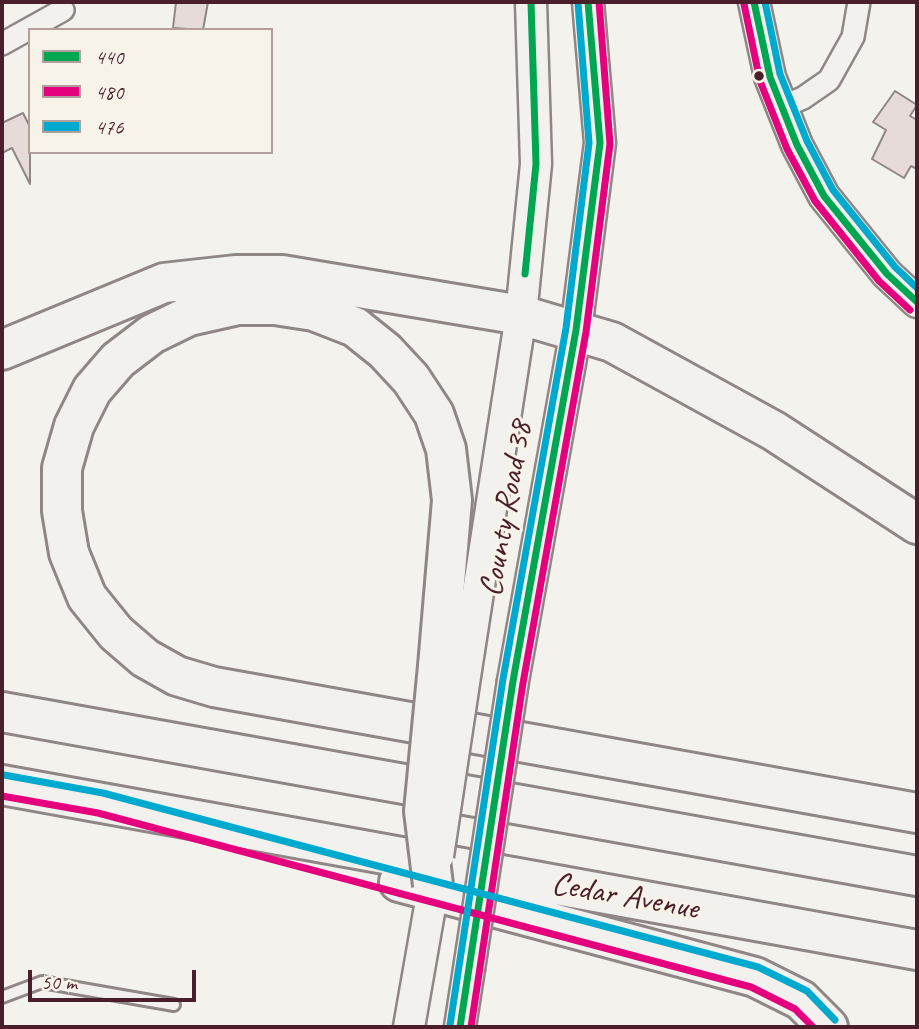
<!DOCTYPE html>
<html>
<head>
<meta charset="utf-8">
<style>
  body { margin:0 }
  #map { position:relative; width:919px; height:1029px; overflow:hidden; background:#f4f2ec; font-family:Caveat,sans-serif }
  canvas { display:block }
  .frame { position:absolute; inset:0; border:4px solid #4a1f2b; pointer-events:none }
  .legend { position:absolute; left:28px; top:28px; width:245px; height:126px; box-sizing:border-box; background:#f7f3e8; border:2px solid #b29e9c; margin:0; padding:9px 12px; list-style:none; font-size:21px; color:#4a1f2b }
  .legend li { display:flex; align-items:center; gap:14px; height:35px }
  .legend b { width:35px; border:2px solid #b29e9c }
  .scale { position:absolute; left:28px; top:970px; width:168px; height:32px; box-sizing:border-box; border:4px solid #4a1f2b; border-top:0; padding-left:9px; font-size:21px; line-height:24px; white-space:nowrap; color:#4a1f2b; -webkit-text-stroke:5px #f7f3e8; paint-order:stroke }
</style>
</head>
<body>
<div id="map">
<canvas width="919" height="1029"></canvas>
<div class="frame"></div>
<ul class="legend">
<li><b style="height:9px;background:#00a651"></b>440</li>
<li><b style="height:9px;background:#e5007d"></b>480</li>
<li><b style="height:9px;background:#00a9ce"></b>476</li>
</ul>
<div class="scale">50 m</div>
</div>
<script>
const context = document.querySelector('canvas').getContext('2d');
context.lineJoin = 'round';
function fill(path, color) { context.fillStyle = color; context.fill(path, 'evenodd'); }
const toPath = rows => new Path2D(rows.map(r => 'M' + r).join(''));
function stroke(path, color, width, dash) { context.strokeStyle = color; context.lineWidth = width; context.lineCap = dash ? 'butt' : 'round'; context.setLineDash(dash || []); context.stroke(path); }
function write(font, color, halo, rows, align = 'center') {
  context.font = font + ' Caveat,sans-serif'; context.lineWidth = 6; context.setLineDash([]); context.textBaseline = 'middle'; context.strokeStyle = halo; context.fillStyle = color; for (const [text, x, y, turn = 0] of rows) {
    context.save(); context.translate(x, y); context.rotate((+turn || 0) * Math.PI / 180); context.textAlign = isNaN(turn) ? turn : align; if (halo) context.strokeText(text, 0, 0); context.fillText(text, 0, 0); context.restore();
  }
}
const building = toPath([
  [176,2,208,2,203,30,173,28,176,2],
  [895,91,917,105,910,116,917,120,917,169,911,166,904,178,872,159,886,130,873,122,895,91],
  [23,113,30,127,30,184,12,148,2,153,2,123,23,113]
]);
fill(building, '#e6dbd8');
stroke(building, '#8f8685', 2);
const lane = toPath([
  [2,997,42,982,174,1005]
]);
const street = toPath([
  [2,44,63,10],
  [782,107,803,98,829,80,853,37,859,2]
]);
const secondary = toPath([
  [754,2,770,77,797,145,824,196,887,274,917,302],
  [466,670,521,315,536,164,531,2],
  [513,681,576,330,600,143,588,2],
  [409,1027,431,901],
  [460,1027,469,969]
]);
const highway = toPath([
  [2,350,164,283,236,275,282,275,521,315,612,342,774,431,917,524],
  [438,666,452,500,446,449,434,414,411,379,385,351,355,327,314,311,275,305,238,305,189,316,152,334,118,360,92,390,74,426,62,468,62,511,69,553,87,597,116,633,145,658,177,676,214,687,917,813],
  [2,712,917,876],
  [2,785,917,950],
  [399,882,755,977,801,1000,828,1027]
]);
stroke(lane, '#8f8685', 16);
stroke(street, '#8f8685', 26);
stroke(secondary, '#8f8685', 35);
stroke(highway, '#8f8685', 44);
stroke(lane, '#f2f1ed', 10);
stroke(street, '#f2f1ed', 21);
stroke(secondary, '#f2f1ed', 30);
stroke(highway, '#f2f1ed', 38);
const secondaryBridge = toPath([
  [438,856,466,670],
  [469,969,513,681]
]);
const highwayBridge = toPath([
  [433,885,424,811,438,666]
]);
stroke(secondaryBridge, '#8f8685', 35, []);
stroke(highwayBridge, '#8f8685', 44, []);
stroke(secondaryBridge, '#f2f1ed', 30);
stroke(highwayBridge, '#f2f1ed', 38);
stroke(toPath([
  [754,2,770,77,797,145,824,196,887,274,917,302],
  [525,274,536,164,531,2],
  [460,1027,513,681,576,330,600,143,588,2]
]), '#00a651', 7);
stroke(toPath([
  [744,4,760,81,787,149,815,201,879,281,910,310],
  [2,796,98,813,751,987,795,1009,813,1027],
  [471,1027,523,683,586,332,610,144,599,2]
]), '#e5007d', 7);
stroke(toPath([
  [765,2,780,74,807,141,833,190,895,267,917,288],
  [4,775,103,793,758,967,807,991,835,1020],
  [450,1025,503,679,566,328,589,143,578,3]
]), '#00a9ce', 7);
for (const [x, y, r, color] of [
  [759,76,6,"#4a1f2b"]
]) { const dot = new Path2D(); dot.arc(x, y, r, 0, 2 * Math.PI); context.fillStyle = color; context.fill(dot); stroke(dot, '#f7f3e8', 2.5); }
write('33px', '#4a1f2b', '#f7f3e8', [
  ["County Road 38",507,509,-80],
  ["Cedar Avenue",625,897,10]
]);
</script>
</body>
</html>
